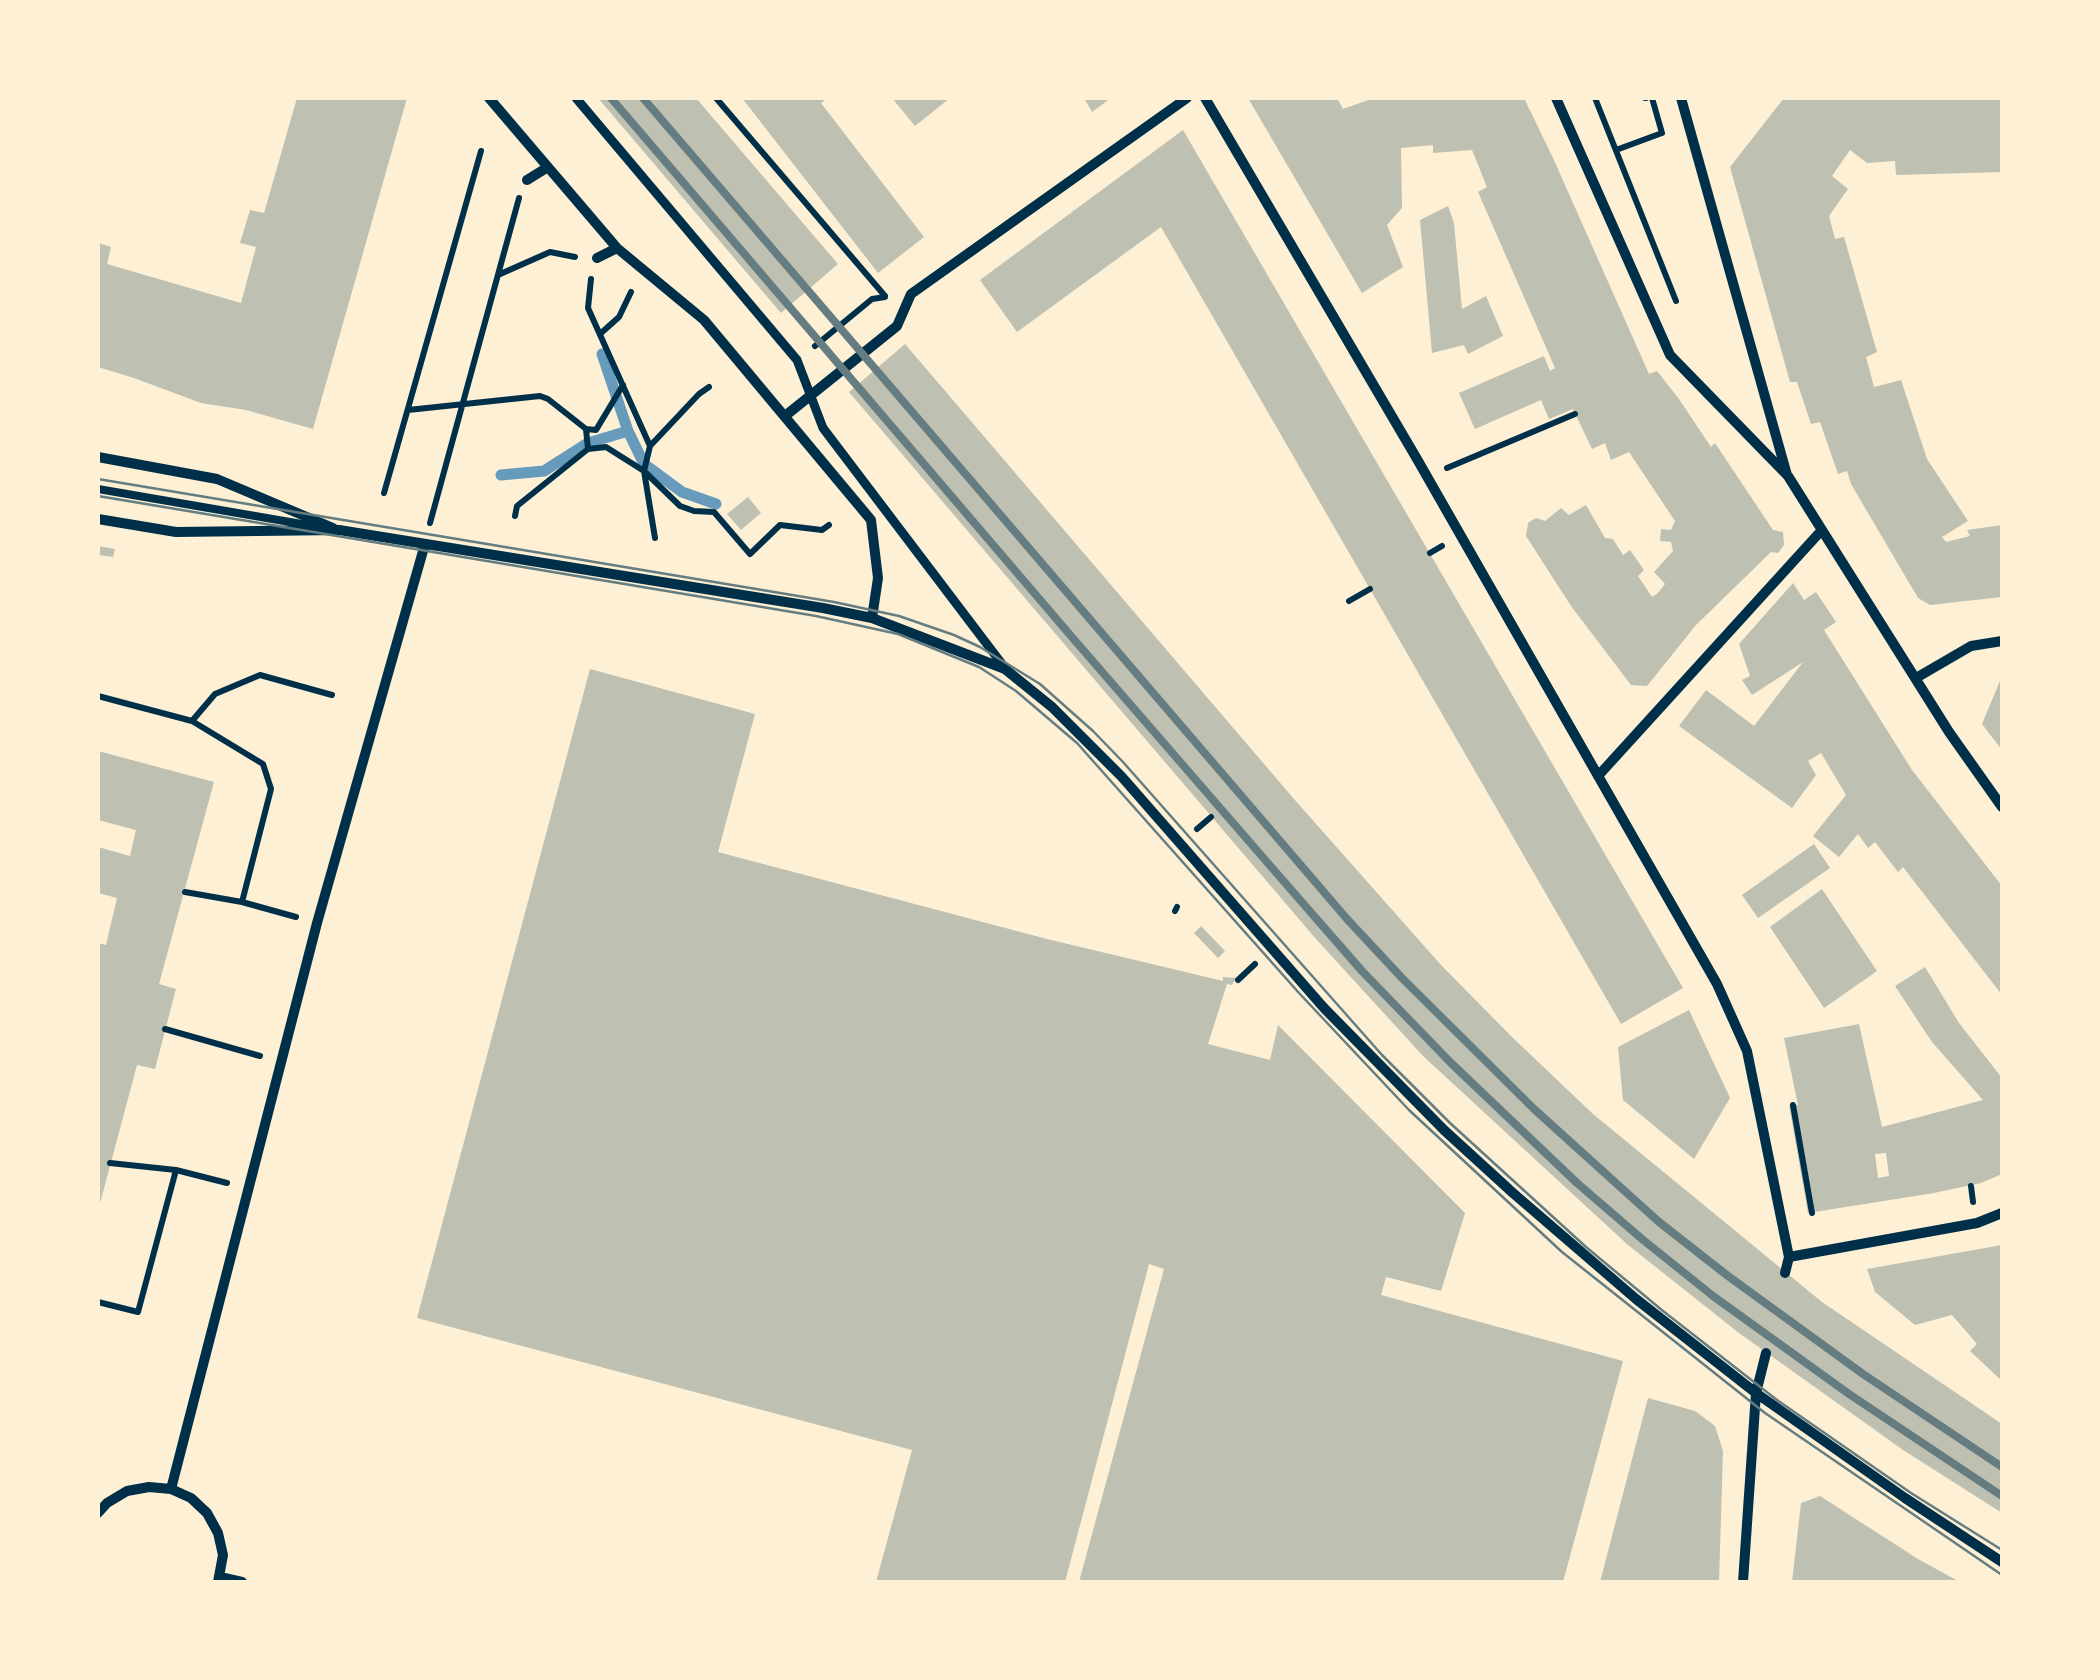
<!DOCTYPE html>
<html>
<head>
<meta charset="utf-8">
<style>
  body { margin:0 }
  #map { position:relative; width:2100px; height:1680px; overflow:hidden; background:#fdf0d5; font-family:Jost,sans-serif }
  canvas { display:block }
  .frame { position:absolute; inset:0; border:100px solid #fdf0d5; pointer-events:none }
</style>
</head>
<body>
<div id="map">
<canvas width="2100" height="1680"></canvas>
<div class="frame"></div>
</div>
<script>
const context = document.querySelector('canvas').getContext('2d');
context.lineJoin = 'round';
const toPath = rows => new Path2D(rows.map(r => 'M' + r).join(''));
function stroke(path, color, width, dash) { context.strokeStyle = color; context.lineWidth = width; context.lineCap = dash ? 'butt' : 'round'; context.setLineDash(dash || []); context.stroke(path); }
function fill(path, color) { context.fillStyle = color; context.fill(path, 'evenodd'); }
stroke(toPath([
  [602,354,628,431,644,464,682,492,716,504],
  [501,475,544,471,588,443,628,431]
]), '#669bbc', 11);
fill(toPath([
  [297,98,407,98,313,429,246,410,201,403,134,378,98,367,98,243,111,247,107,264,241,303,256,247,240,243,250,210,264,213],
  [598,98,696,98,838,264,781,313],
  [742,98,828,98,821,103,924,237,878,273],
  [892,98,950,98,915,126],
  [1084,98,1111,98,1092,112],
  [1248,98,1337,98,1343,109,1374,98,1524,98,1553,158,1649,374,1657,371,1679,399,1711,447,1715,443,1773,530,1783,532,1784,545,1778,553,1771,552,1696,625,1647,686,1631,685,1571,606,1526,536,1528,523,1536,518,1545,521,1561,508,1569,515,1586,505,1605,538,1613,539,1623,555,1630,550,1644,570,1638,576,1652,597,1658,593,1665,584,1654,572,1673,551,1671,542,1660,541,1661,529,1671,530,1675,521,1629,452,1611,460,1605,443,1592,449,1573,409,1549,419,1541,400,1475,429,1459,393,1544,356,1550,371,1555,368,1478,192,1487,187,1472,150,1433,153,1433,145,1401,148,1402,208,1387,225,1403,267,1362,293],
  [1784,98,2002,98,2002,172,1896,175,1895,161,1867,163,1850,150,1832,176,1848,189,1829,216,1835,239,1844,237,1877,352,1866,357,1874,387,1901,380,1927,459,1968,521,1942,537,1946,542,1970,536,1967,530,2002,525,2002,597,1930,605,1918,598,1851,484,1847,471,1838,474,1820,422,1811,424,1797,382,1790,382,1730,167],
  [1183,130,1683,988,1621,1024,1161,227,1017,332,980,280],
  [1448,206,1454,223,1462,309,1486,296,1503,336,1468,354,1464,345,1432,353,1420,220],
  [905,344,1294,799,1441,965,1512,1037,1593,1114,1822,1302,2002,1424,2002,1513,1903,1450,1739,1333,1628,1245,1423,1056,1316,939,849,392],
  [748,497,761,513,741,530,727,514],
  [98,546,115,549,113,557,98,555],
  [1793,583,1804,600,1816,592,1836,622,1824,630,1912,770,2002,886,2002,995,1903,867,1898,872,1875,842,1868,848,1858,834,1839,857,1813,836,1846,795,1821,753,1808,761,1816,775,1792,808,1679,726,1706,690,1754,726,1803,662,1752,695,1742,680,1750,676,1739,644],
  [590,669,755,714,718,852,1047,939,1223,981,1223,977,1236,978,1232,985,1227,984,1208,1044,1270,1060,1278,1025,1465,1213,1441,1291,1386,1277,1381,1295,1623,1361,1563,1582,1079,1582,1164,1269,1149,1264,1065,1582,876,1582,912,1450,417,1318],
  [2002,676,2002,750,1982,724],
  [98,751,214,782,159,984,176,989,155,1069,137,1065,99,1207,98,943,106,945,117,898,98,893,98,847,130,856,136,830,98,820],
  [1814,844,1830,868,1758,918,1742,895],
  [1822,889,1877,971,1824,1008,1770,927],
  [1201,926,1225,951,1218,958,1194,933],
  [1925,967,1959,1023,2002,1078,2002,1174,1981,1183,1934,1193,1808,1213,1789,1105,1798,1105,1784,1038,1859,1024,1882,1127,1983,1100,1932,1042,1895,986],
  [1886,1153,1889,1176,1878,1178,1875,1154],
  [1689,1010,1730,1098,1694,1159,1623,1100,1618,1047],
  [2002,1245,2002,1381,1970,1351,1977,1344,1952,1315,1915,1325,1875,1292,1867,1269],
  [1648,1398,1695,1411,1715,1426,1723,1451,1719,1582,1600,1582],
  [1820,1496,1918,1559,1960,1582,1792,1582,1801,1503]
]), '#bec0b2');
stroke(toPath([
  [716,98,885,296],
  [1595,98,1676,301],
  [1645,98,1646,98],
  [1616,150,1662,133,1652,98],
  [498,275,550,252,575,257],
  [591,279,588,308,650,446,699,394,709,387],
  [600,334,619,317,631,292],
  [815,346,872,299,885,297],
  [408,410,540,396,548,399,586,429,596,430,623,385],
  [586,429,588,449],
  [650,446,644,471,655,538],
  [1447,468,1575,414],
  [384,493,481,151],
  [515,516,517,506,588,449,606,447,644,471,680,506,694,511,714,512,750,554,780,525,822,530,829,525],
  [430,523,519,198],
  [1430,553,1442,546],
  [1349,601,1370,589],
  [98,696,192,721,263,764,271,789,242,902],
  [192,721,215,694,260,675,332,695],
  [1197,829,1211,817],
  [185,892,242,902,296,917],
  [1175,911,1177,907],
  [1238,980,1255,964],
  [165,1029,260,1056],
  [1793,1105,1812,1213],
  [110,1163,176,1170,227,1183],
  [1971,1186,1973,1202],
  [98,1302,138,1312,176,1170]
]), '#003049', 6);
stroke(toPath([
  [98,489,319,527]
]), '#003049', 8);
stroke(toPath([
  [576,98,797,360,823,428,1005,668]
]), '#003049', 9);
stroke(toPath([
  [489,98,617,248,704,320,871,520,878,578,872,618],
  [1205,98,1417,459,1717,984,1747,1051,1789,1257,1785,1273],
  [1556,98,1670,355,1788,476,1949,732,2002,807],
  [1681,98,1787,475],
  [527,180,548,167],
  [597,258,617,248],
  [785,416,897,326,911,294,1187,98],
  [98,457,217,479,333,528],
  [98,519,176,532,339,530,823,608,872,618,1005,669,1052,707,1122,777,1324,1008,1444,1130,1513,1193,1636,1299,1756,1393,1905,1498,2002,1562],
  [1916,678,1971,646,2002,641],
  [1598,776,1821,531],
  [1789,1257,1977,1223,2002,1213],
  [171,1489,317,923,425,544],
  [98,1513,107,1503,127,1491,149,1487,171,1489,191,1498,207,1513,218,1533,223,1555,218,1582],
  [220,1577,242,1582],
  [1743,1582,1756,1393,1766,1353]
]), '#003049', 10);
stroke(toPath([
  [98,479,834,602,899,616,954,635,980,647,1040,684,1093,731,1123,762,1382,1055,1450,1123,1586,1247,1663,1311,1777,1400,1911,1493,2002,1550],
  [98,496,816,616,898,634,979,667,1016,691,1077,743,1299,993,1409,1110,1562,1252,1765,1413,2002,1575]
]), '#657d81', 2.5);
stroke(toPath([
  [611,98,1071,636,1273,869,1362,971,1451,1063,1577,1183,1642,1239,1713,1296,1849,1394,2002,1496],
  [643,98,1347,919,1402,978,1534,1109,1659,1222,1728,1276,1863,1374,2002,1467]
]), '#657d81', 8);
</script>
</body>
</html>
